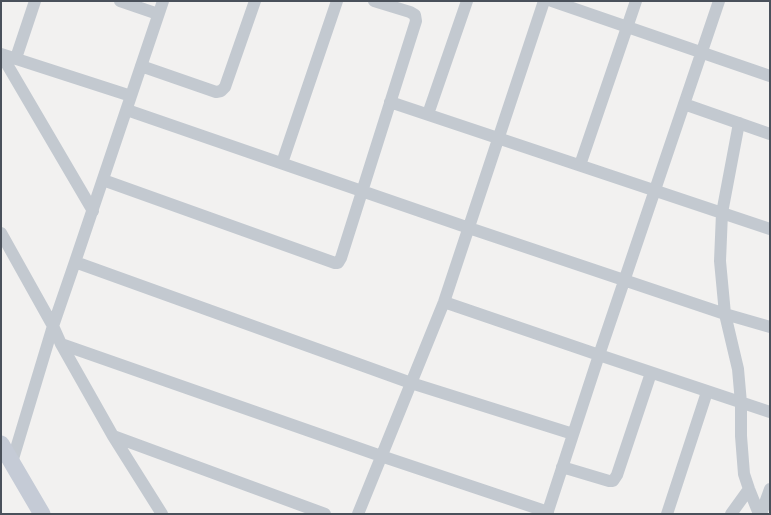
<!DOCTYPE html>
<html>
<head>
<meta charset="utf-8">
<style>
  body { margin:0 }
  #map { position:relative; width:771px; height:515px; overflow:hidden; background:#f2f1f0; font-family:Inter,sans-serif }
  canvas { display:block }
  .frame { position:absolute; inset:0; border:2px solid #4a515b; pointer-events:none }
</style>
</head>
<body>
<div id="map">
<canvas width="771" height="515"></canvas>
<div class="frame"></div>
</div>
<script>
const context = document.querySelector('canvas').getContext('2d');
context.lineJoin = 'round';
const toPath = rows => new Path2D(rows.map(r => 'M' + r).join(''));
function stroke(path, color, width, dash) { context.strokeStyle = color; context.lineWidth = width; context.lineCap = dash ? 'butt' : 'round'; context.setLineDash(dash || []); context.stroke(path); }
stroke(toPath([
  [120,1,158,14],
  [552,1,770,76],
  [1,54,93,211],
  [1,54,131,96],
  [16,58,35,1],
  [141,66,216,92,221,91,225,87,255,1],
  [390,102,770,229],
  [684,104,770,134],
  [127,110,469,228,725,314,770,327],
  [428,114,467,1],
  [739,123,722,213,720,261,725,314,738,369,741,403,741,436,744,474,749,489,759,514],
  [282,163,337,1],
  [580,165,636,1],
  [103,180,335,263,338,263,341,258,416,21,415,15,410,12,374,1],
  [1,233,53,326,61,344,113,436,162,514],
  [75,262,411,383,573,434],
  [444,302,599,355,770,412],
  [61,344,381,456,548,512],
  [113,436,325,514],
  [12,462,53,326,75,262,163,1],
  [562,467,609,481,613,481,617,475,651,373],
  [358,514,444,302,544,1],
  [547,514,599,355,719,1],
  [667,514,707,392],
  [731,514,749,489],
  [761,514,770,489]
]), '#c3c9d0', 12);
stroke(toPath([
  [1,444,42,514]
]), '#c5cbd6', 17);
</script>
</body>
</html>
